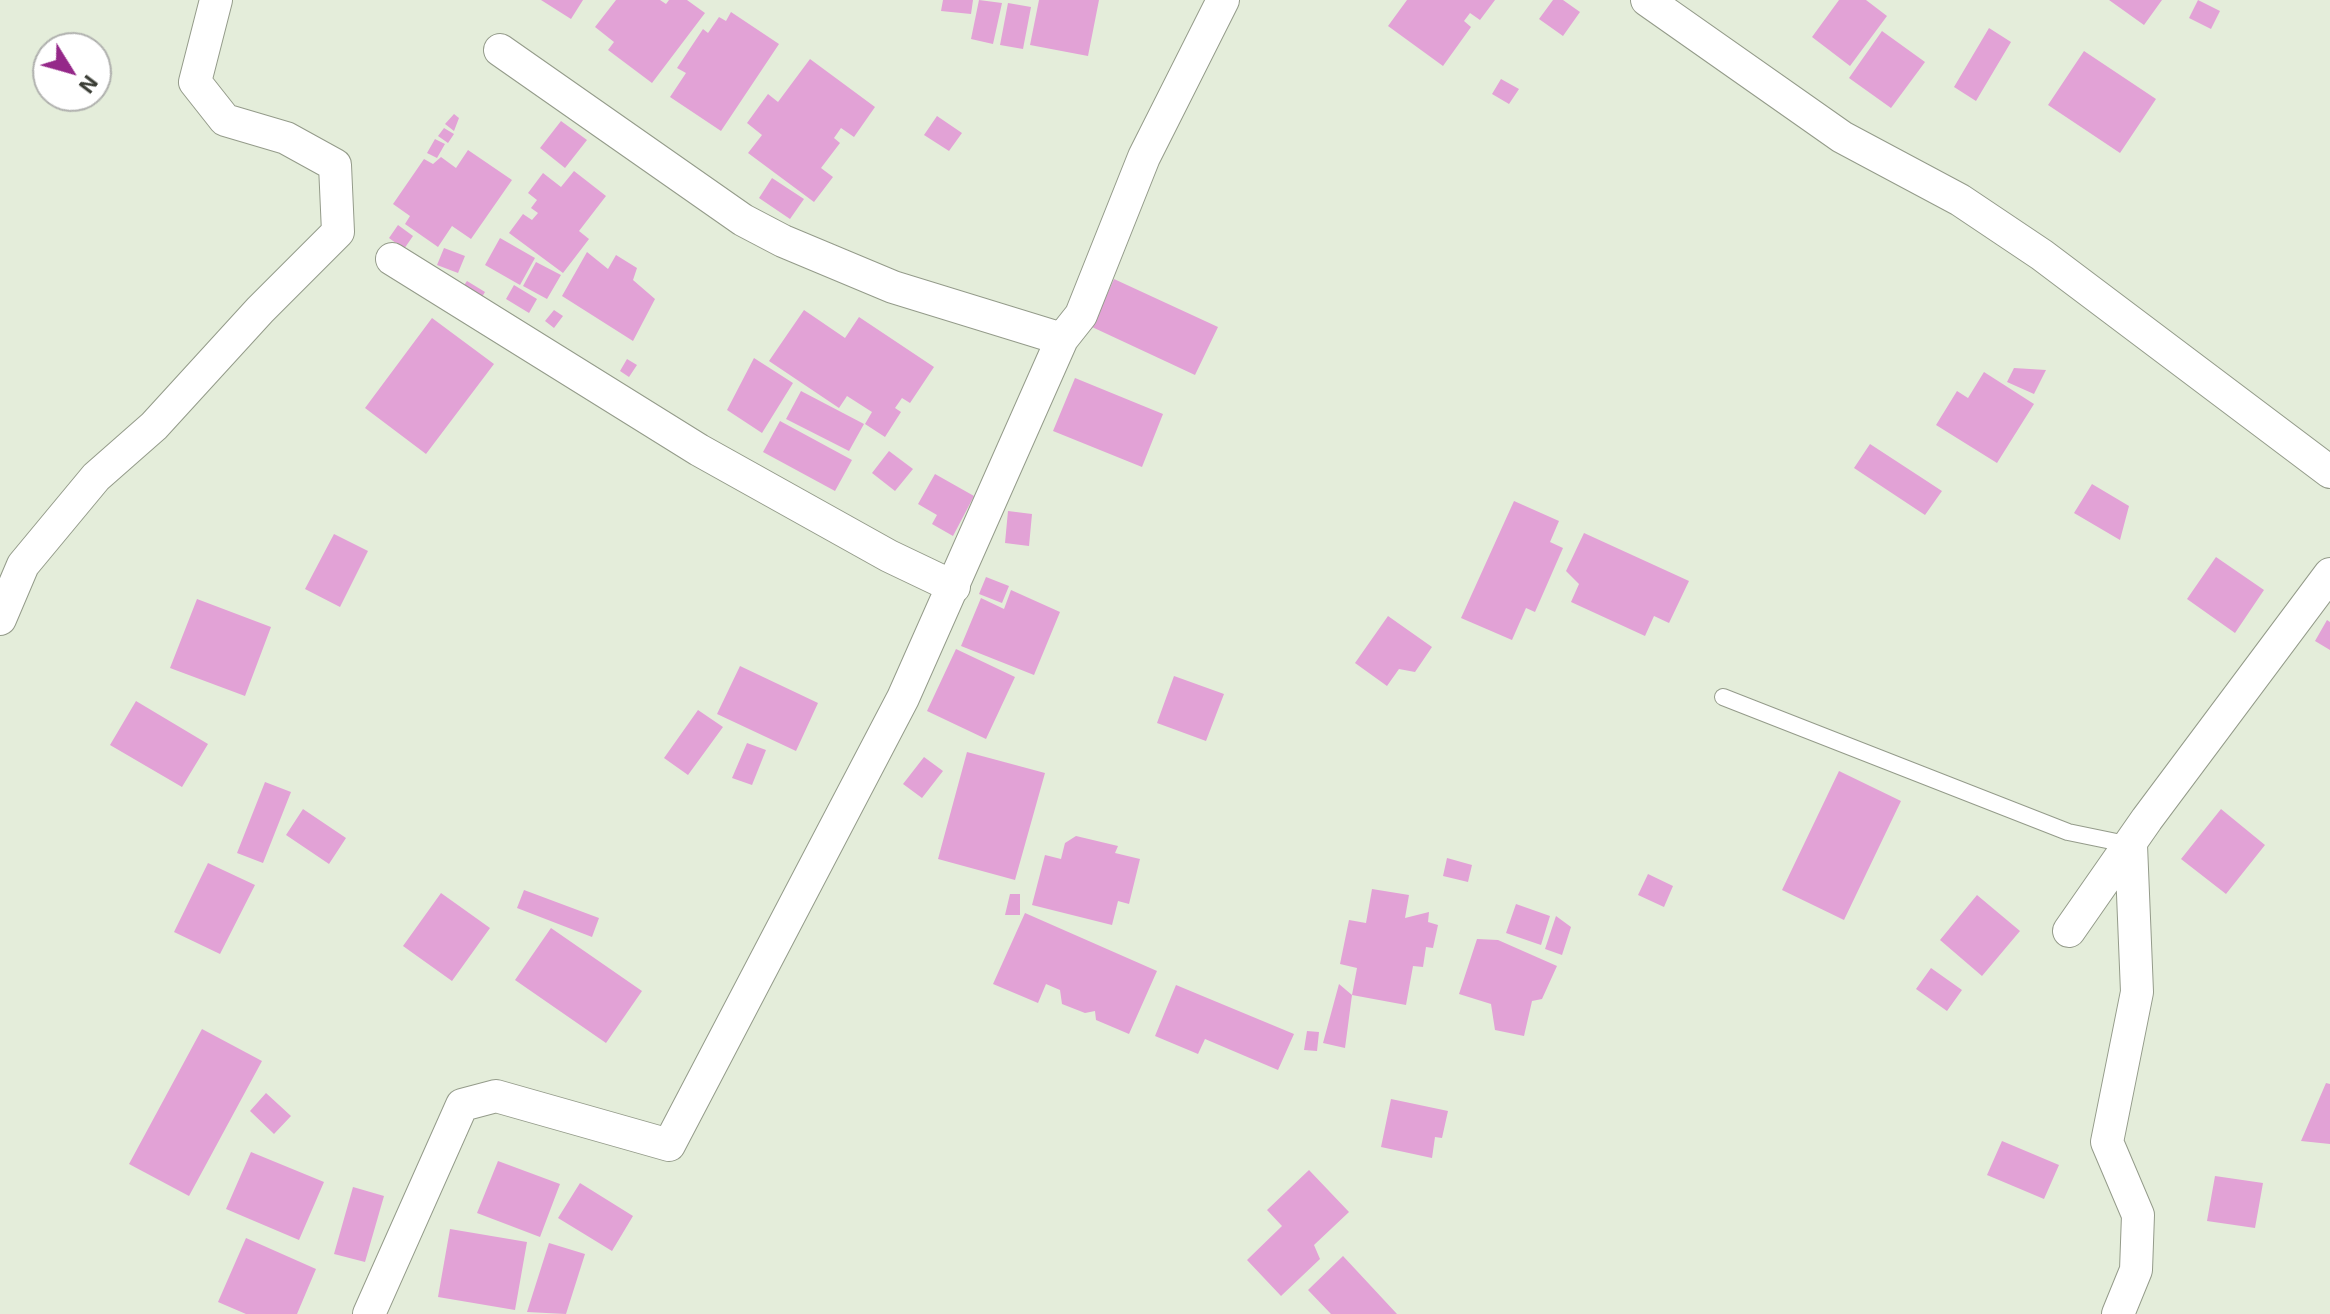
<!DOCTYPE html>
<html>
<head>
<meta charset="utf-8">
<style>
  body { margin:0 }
  #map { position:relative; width:2330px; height:1314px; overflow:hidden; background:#e4edda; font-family:"Exo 2",sans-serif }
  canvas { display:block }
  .north { position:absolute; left:32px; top:32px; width:80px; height:80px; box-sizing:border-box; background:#fff; border:2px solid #b0b1ae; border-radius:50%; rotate:127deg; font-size:22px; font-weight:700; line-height:32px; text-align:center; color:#393c34 }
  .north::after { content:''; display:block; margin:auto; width:28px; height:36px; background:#952889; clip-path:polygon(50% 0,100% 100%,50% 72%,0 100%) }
</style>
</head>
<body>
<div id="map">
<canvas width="2330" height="1314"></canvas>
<div class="north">N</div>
</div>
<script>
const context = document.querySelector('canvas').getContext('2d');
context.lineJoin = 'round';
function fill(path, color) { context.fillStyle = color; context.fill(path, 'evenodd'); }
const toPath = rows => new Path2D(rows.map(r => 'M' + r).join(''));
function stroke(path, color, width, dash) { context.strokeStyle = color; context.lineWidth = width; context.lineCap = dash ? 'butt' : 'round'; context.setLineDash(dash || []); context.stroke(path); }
fill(toPath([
  [541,0,583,0,571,19],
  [616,0,660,0,666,4,669,0,687,0,705,13,652,83,608,50,614,42,595,27],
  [943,0,973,0,971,14,941,11],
  [979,0,1002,3,993,44,971,39],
  [1039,0,1099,0,1088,56,1030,45],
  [1407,0,1495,0,1480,20,1470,13,1464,21,1471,27,1443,66,1388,26],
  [1553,0,1563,0,1580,12,1563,36,1539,19],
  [1839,0,1866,0,1887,16,1850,66,1812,37],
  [2109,0,2162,0,2144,25],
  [2198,0,2220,11,2211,29,2189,18],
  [1008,3,1031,7,1023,49,1000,45],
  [731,12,779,44,721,131,670,97,686,73,677,68,703,29,708,33,719,17,726,21],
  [1989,28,2011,42,1976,101,1954,87],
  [1882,31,1925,62,1891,108,1849,78],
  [2084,51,2156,99,2120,153,2048,105],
  [810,59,875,107,854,137,841,128,834,138,840,143,821,168,833,177,814,202,748,153,762,135,747,123,768,94,778,102],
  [1501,79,1519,89,1509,104,1492,94],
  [454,114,459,118,454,131,445,124],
  [937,116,962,133,949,151,924,135],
  [561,121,587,140,565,168,540,148],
  [444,128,454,134,448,143,438,136],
  [435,139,445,144,437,158,427,153],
  [468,150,512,180,471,239,452,226,438,247,405,224,410,216,393,204,424,159,433,164,441,157,456,168],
  [574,171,606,196,579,231,589,239,563,273,509,233,523,214,532,220,538,213,531,208,537,200,528,193,543,173,561,187],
  [772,178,804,199,790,219,759,198],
  [398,225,413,236,404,249,389,238],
  [500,238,535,258,520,285,485,265],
  [444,248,465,256,458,273,437,265],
  [587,252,608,269,616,255,637,268,633,280,655,299,633,341,562,296],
  [536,262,561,275,547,299,523,286],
  [1114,279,1218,327,1195,375,1092,327],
  [467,281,485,292,479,302,460,291],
  [514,285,537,299,529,313,506,299],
  [554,310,563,316,554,328,545,321],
  [804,310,845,338,859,317,934,367,910,403,902,398,895,408,901,412,885,437,865,424,872,412,847,396,839,408,769,361],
  [432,318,494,364,426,454,365,408],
  [754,358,793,383,762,433,727,410],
  [627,359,637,365,629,377,620,371],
  [2014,368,2046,370,2034,394,2007,382],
  [1984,372,2034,404,1997,463,1936,425,1957,391,1968,398],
  [1075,378,1163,414,1142,467,1053,431],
  [801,391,864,424,849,451,786,419],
  [780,421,852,460,835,491,763,452],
  [1870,444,1942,491,1925,515,1854,468],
  [889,451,913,469,895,491,872,473],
  [935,474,974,496,953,536,932,524,937,515,918,504],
  [2092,484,2129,506,2120,540,2074,513],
  [1514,501,1559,521,1550,542,1563,548,1535,612,1526,608,1512,640,1461,618],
  [1008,511,1032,514,1029,546,1005,543],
  [1584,533,1689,581,1669,623,1654,616,1645,636,1571,602,1579,584,1566,571],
  [334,534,368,551,340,607,305,589],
  [2216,557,2264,590,2235,633,2187,599],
  [986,577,1009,586,1002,603,979,594],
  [1011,590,1060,612,1034,675,961,646,981,598,1004,609],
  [197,599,271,627,245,696,170,668],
  [1388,616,1432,647,1415,672,1399,669,1387,686,1355,663],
  [2327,620,2330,622,2330,650,2315,641],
  [956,649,1015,677,986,739,927,711],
  [740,666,818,703,796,751,717,714],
  [1174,676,1224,694,1206,741,1157,723],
  [136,701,208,744,182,787,110,745],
  [698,710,723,727,688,775,664,758],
  [747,743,766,750,752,785,732,778],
  [967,752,1045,773,1015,880,938,859],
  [924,757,943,771,922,798,903,784],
  [1839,771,1901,801,1844,920,1782,890],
  [265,782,291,792,263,863,237,853],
  [303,809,346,838,329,864,286,835],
  [2221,809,2265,845,2226,894,2181,859],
  [1076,836,1118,846,1115,853,1140,859,1129,904,1118,901,1112,925,1032,905,1045,855,1061,859,1065,843],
  [1447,858,1472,865,1468,882,1443,876],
  [208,863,255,885,220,954,174,932],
  [1648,874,1673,886,1664,907,1638,895],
  [1372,889,1409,895,1405,918,1429,912,1428,922,1438,925,1433,948,1426,947,1423,967,1413,966,1406,1005,1352,995,1357,968,1340,964,1349,920,1366,923],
  [524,890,599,918,592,937,517,908],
  [441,893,490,928,452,981,403,946],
  [1010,894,1020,894,1020,915,1005,915],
  [1977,895,2020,931,1982,976,1940,940],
  [1516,904,1550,916,1541,945,1506,933],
  [1025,913,1157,971,1129,1034,1096,1020,1095,1011,1085,1013,1062,1004,1060,990,1046,984,1038,1003,993,984],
  [1556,916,1571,927,1562,955,1545,949],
  [551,928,642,991,606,1043,515,980],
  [1477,939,1498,940,1557,966,1542,999,1532,1001,1524,1036,1495,1030,1491,1004,1459,994],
  [1931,968,1962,990,1947,1011,1916,989],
  [1339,984,1352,995,1345,1048,1323,1043],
  [1176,985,1294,1034,1278,1070,1205,1039,1198,1054,1155,1036],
  [202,1029,262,1061,189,1196,129,1164],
  [1307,1031,1319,1032,1317,1051,1304,1050],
  [2326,1083,2330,1084,2330,1144,2301,1141],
  [266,1093,291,1116,274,1134,250,1111],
  [1391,1099,1448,1111,1442,1138,1435,1137,1432,1158,1381,1147],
  [2002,1141,2059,1165,2044,1199,1987,1175],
  [251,1152,324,1182,299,1240,226,1209],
  [498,1161,560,1184,540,1237,477,1213],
  [1309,1170,1349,1212,1314,1245,1320,1259,1281,1296,1247,1260,1282,1226,1267,1210],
  [2215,1176,2263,1183,2255,1228,2207,1221],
  [580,1183,633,1216,612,1251,558,1218],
  [353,1187,384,1196,365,1262,334,1254],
  [450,1229,527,1242,515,1310,438,1297],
  [246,1238,316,1269,297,1314,246,1314,218,1302],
  [549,1243,585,1254,566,1314,527,1312],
  [1343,1256,1397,1314,1331,1314,1308,1290]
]), '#e2a2d6');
const lane = toPath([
  [1723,697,2068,832,2131,845]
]);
const street = toPath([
  [1647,0,1842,137,1960,200,2042,255,2330,472],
  [500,50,743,220,783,241,893,287,1062,339],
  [392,259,699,450,889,556,954,587],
  [0,619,23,565,96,477,154,426,260,310,338,232,335,165,286,138,225,120,195,82,216,0],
  [2069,931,2147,819,2330,574],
  [369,1314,462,1105,496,1096,669,1145,903,698,1062,339,1081,315,1144,157,1223,0],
  [2118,1314,2136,1270,2138,1215,2107,1142,2137,992,2131,845]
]);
stroke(lane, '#949b8a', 18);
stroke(street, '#949b8a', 34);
stroke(lane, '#fff', 16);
stroke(street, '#fff', 32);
</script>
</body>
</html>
